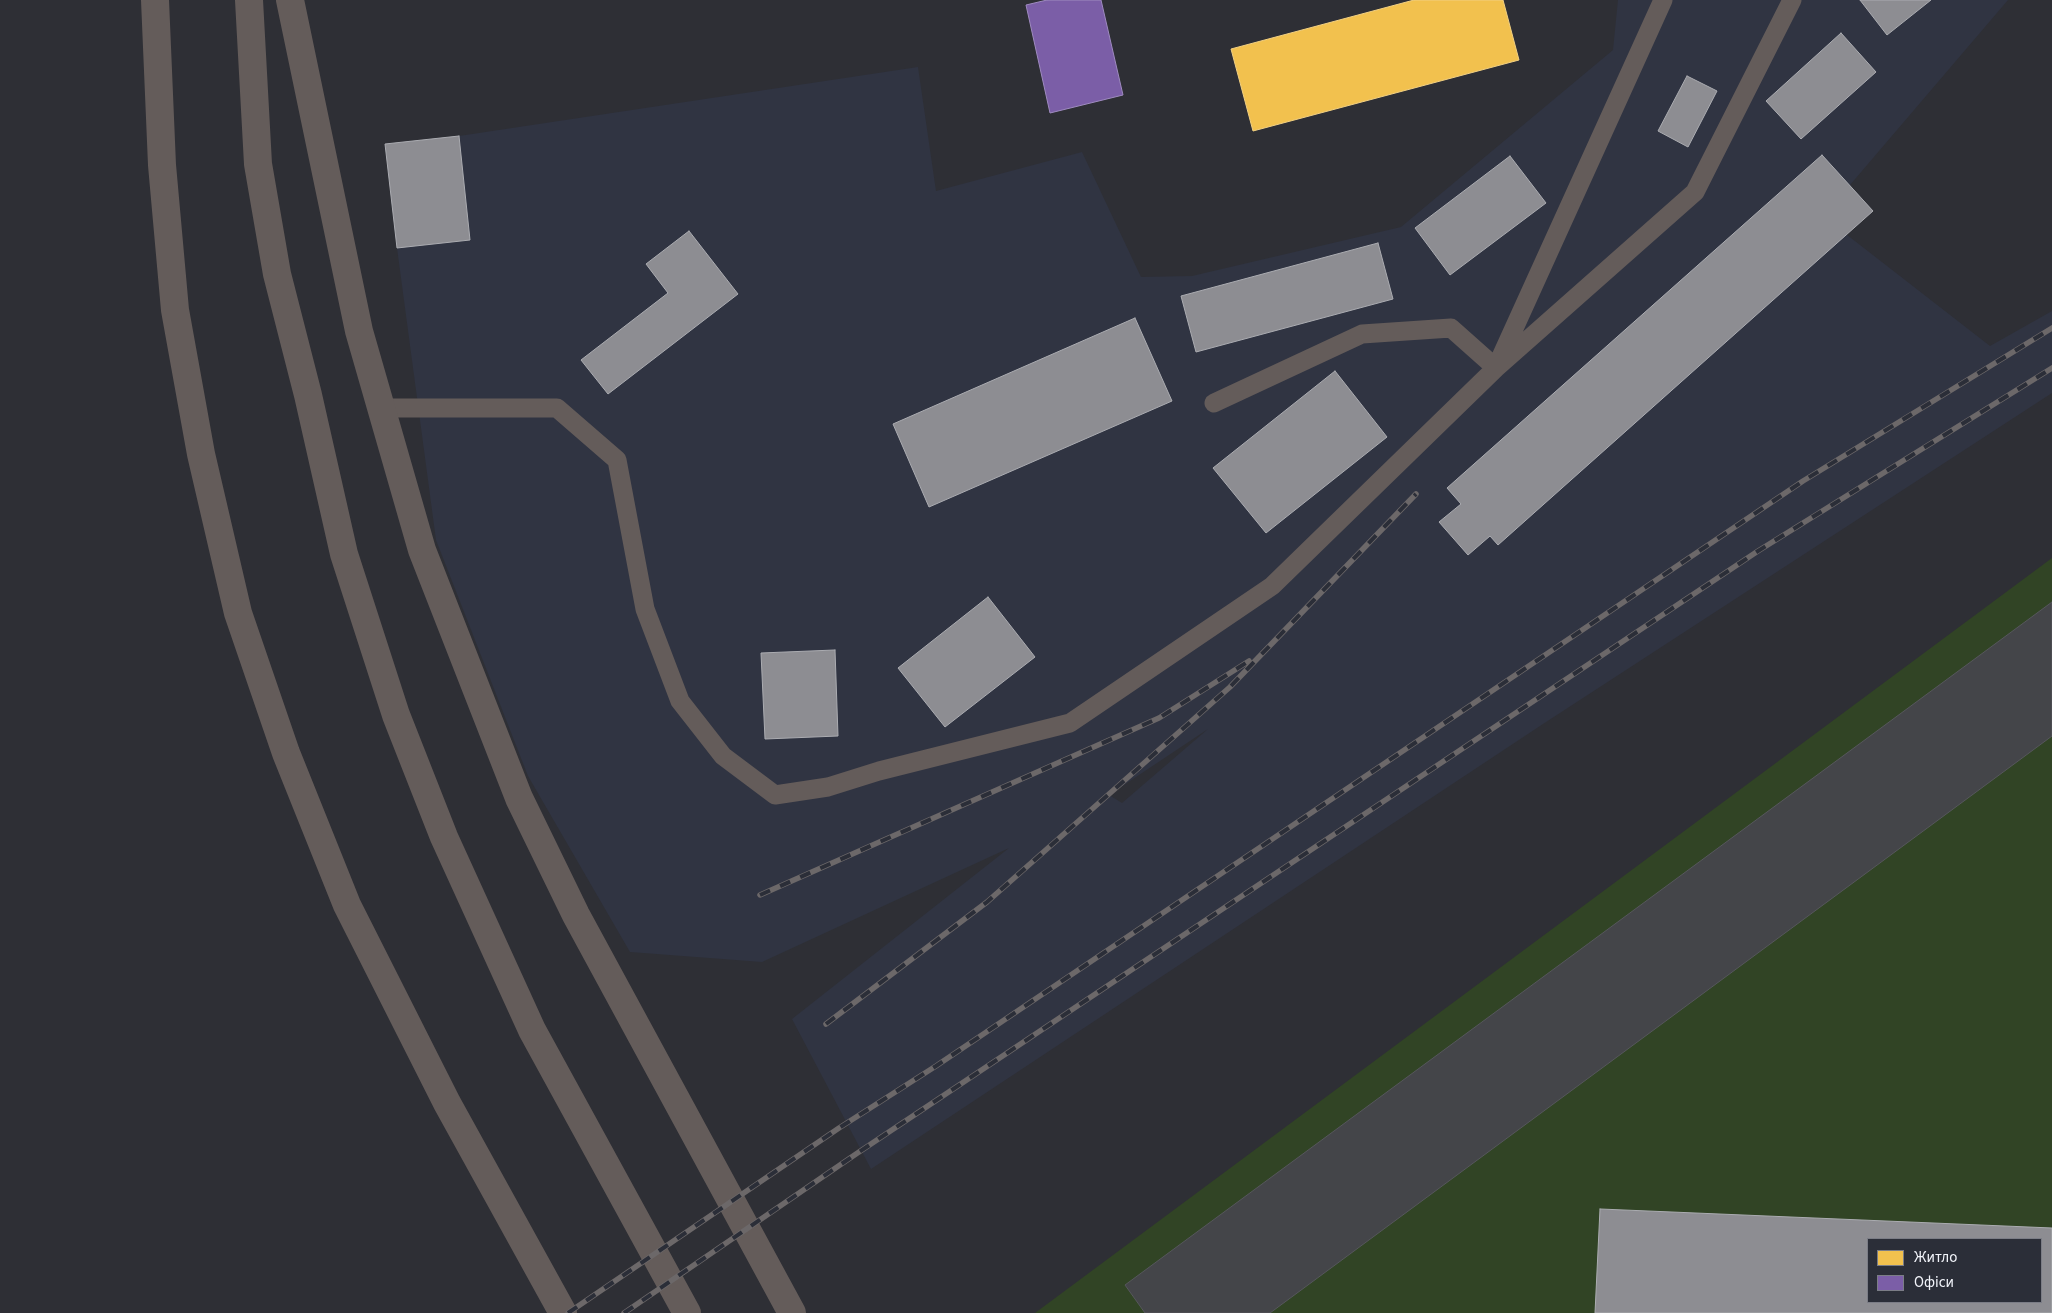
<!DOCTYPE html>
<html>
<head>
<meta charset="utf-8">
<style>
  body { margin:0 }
  #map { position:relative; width:2052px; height:1313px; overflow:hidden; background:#2e2f35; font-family:"Source Sans 3",sans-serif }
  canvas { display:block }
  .legend { position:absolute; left:1867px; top:1238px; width:175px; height:65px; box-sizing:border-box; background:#2b2e38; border:1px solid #7b7d86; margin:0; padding:6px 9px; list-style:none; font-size:15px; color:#f2f4fa }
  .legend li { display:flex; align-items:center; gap:10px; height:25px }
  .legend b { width:25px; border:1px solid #7b7d86 }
</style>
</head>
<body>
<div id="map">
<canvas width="2052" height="1313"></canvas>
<ul class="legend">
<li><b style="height:14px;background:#f2c14e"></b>Житло</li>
<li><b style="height:14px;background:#7b5ea7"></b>Офіси</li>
</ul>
</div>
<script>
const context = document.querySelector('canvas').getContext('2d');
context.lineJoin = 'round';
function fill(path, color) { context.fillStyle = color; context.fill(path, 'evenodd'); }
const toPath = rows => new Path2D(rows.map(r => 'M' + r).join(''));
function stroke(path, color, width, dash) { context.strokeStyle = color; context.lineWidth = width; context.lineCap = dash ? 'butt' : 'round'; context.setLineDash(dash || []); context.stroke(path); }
fill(toPath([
  [1618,0,2008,0,1850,185,1873,211,1842,231,1990,346,2052,311,2052,393,1543,724,871,1169,792,1019,1009,848,762,962,630,952,528,776,436,540,397,248,385,144,459,136,918,67,936,191,1082,152,1141,277,1192,276,1401,227,1613,50],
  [1208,729,1122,803,1109,795]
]), '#303442');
fill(toPath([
  [2052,558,2052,1313,1035,1313],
  [1868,1239,2041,1239,2041,1302,1868,1302]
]), '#314425');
const homes = toPath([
  [1414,0,1503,0,1519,60,1253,131,1231,49,1414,0]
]);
fill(homes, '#f2c14e');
stroke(homes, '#f2d082', 1);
const offices = toPath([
  [1047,0,1101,0,1123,95,1050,113,1026,5,1047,0]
]);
fill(offices, '#7b5ea7');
stroke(offices, '#9f8bc0', 1);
const industry = toPath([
  [1860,0,1931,0,1887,35,1860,0],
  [1841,33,1876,72,1801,139,1766,101,1841,33],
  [1687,76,1717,91,1688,147,1658,131,1687,76],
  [459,136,470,240,397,248,385,144,459,136],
  [1822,155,1873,211,1498,545,1490,536,1468,555,1439,522,1461,504,1447,488,1822,155],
  [1510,156,1546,203,1450,275,1415,228,1510,156],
  [689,231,738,294,608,394,581,360,668,293,646,264,689,231],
  [1378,243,1393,299,1196,352,1181,296,1378,243],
  [1135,318,1172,401,929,507,893,424,1135,318],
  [1335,371,1387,437,1266,533,1213,468,1335,371],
  [988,597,1035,657,945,727,898,668,988,597],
  [835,650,838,736,765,739,761,653,835,650],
  [1600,1209,2052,1228,2052,1313,1595,1313,1600,1209],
  [1868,1239,2041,1239,2041,1302,1868,1302,1868,1239]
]);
fill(industry, '#8d8d92');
stroke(industry, '#abacb1', 1);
const building = toPath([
  [2052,602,2052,736,1270,1313,1145,1313,1125,1285,2052,602]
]);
fill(building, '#444549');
stroke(building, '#56575c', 1);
stroke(toPath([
  [1214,403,1362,334,1451,328,1496,368,1695,192,1792,0],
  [381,408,557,408,617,460,645,609,680,701,723,756,775,795,828,787,879,771,1070,723,1272,586,1496,368,1663,0]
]), '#645c5a', 19);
stroke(toPath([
  [155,0,162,165,175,310,201,454,238,613,286,753,347,905,447,1103,563,1313],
  [249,0,258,164,277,274,308,395,344,554,396,715,444,837,532,1030,687,1313],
  [290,0,359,331,422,550,519,798,576,915,792,1313]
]), '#645c5a', 28);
const rail = toPath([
  [760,895,1159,718,1249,661],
  [826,1024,987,902,1230,687,1416,494],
  [568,1313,839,1128,936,1066,1803,481,2052,328],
  [624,1313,856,1154,1758,551,2052,368]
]);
stroke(rail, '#6c6869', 5.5);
stroke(rail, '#2b2e38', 4, [11]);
</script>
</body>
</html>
